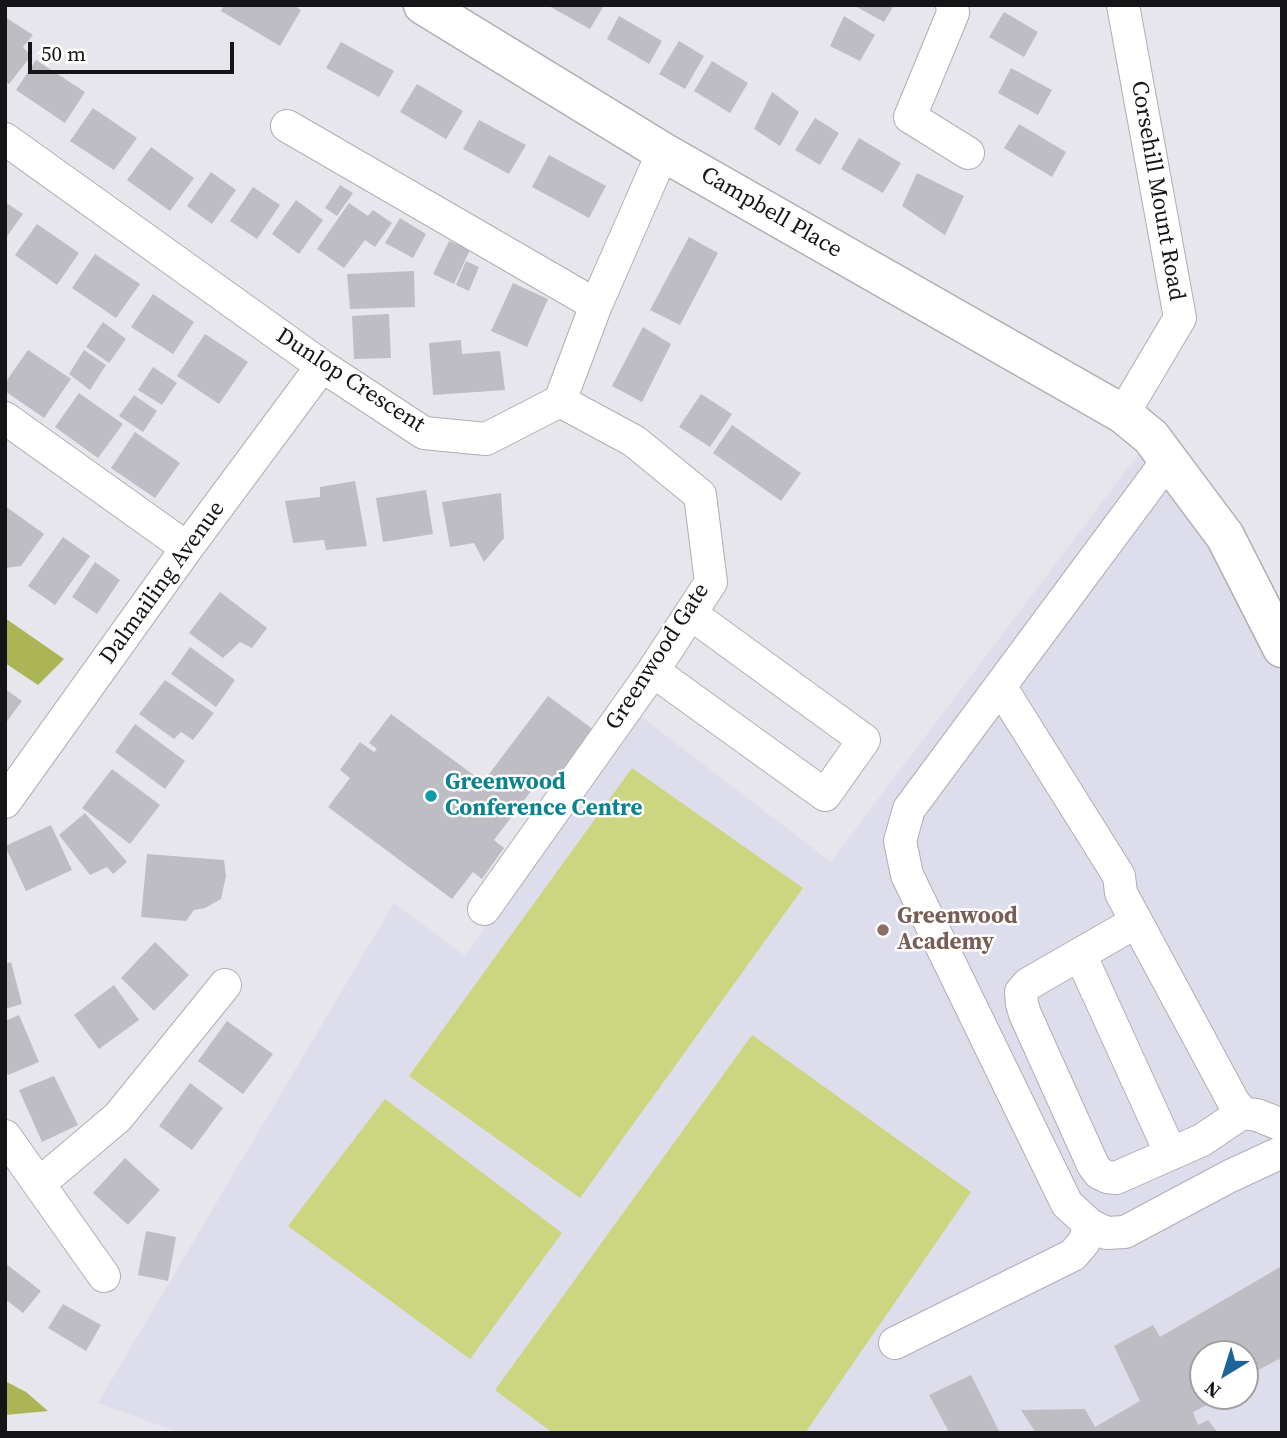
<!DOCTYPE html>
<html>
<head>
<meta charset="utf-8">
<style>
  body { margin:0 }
  #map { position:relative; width:1287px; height:1438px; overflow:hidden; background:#e6e6ec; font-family:"Source Serif 4",serif }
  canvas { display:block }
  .frame { position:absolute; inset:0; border:7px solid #151517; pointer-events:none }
  .north { position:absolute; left:1189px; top:1340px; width:70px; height:70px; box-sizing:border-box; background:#fff; border:2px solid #a1a1a2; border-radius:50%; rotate:218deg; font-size:19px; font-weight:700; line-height:28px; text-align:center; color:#151517 }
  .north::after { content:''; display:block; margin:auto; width:24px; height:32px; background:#1d6498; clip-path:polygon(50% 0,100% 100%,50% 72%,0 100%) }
  .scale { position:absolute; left:28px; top:42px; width:206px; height:32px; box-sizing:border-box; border:4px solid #151517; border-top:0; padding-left:9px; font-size:21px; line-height:24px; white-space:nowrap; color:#151517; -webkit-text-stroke:5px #fff; paint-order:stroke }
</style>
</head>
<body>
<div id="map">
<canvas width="1287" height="1438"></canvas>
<div class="frame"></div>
<div class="north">N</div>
<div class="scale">50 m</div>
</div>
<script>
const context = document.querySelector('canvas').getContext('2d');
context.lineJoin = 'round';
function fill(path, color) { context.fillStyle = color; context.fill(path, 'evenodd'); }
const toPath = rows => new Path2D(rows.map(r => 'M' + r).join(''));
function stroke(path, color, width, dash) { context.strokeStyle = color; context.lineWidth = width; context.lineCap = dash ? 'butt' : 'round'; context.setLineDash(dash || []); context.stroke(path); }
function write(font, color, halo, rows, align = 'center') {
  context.font = font + ' "Source Serif 4",serif'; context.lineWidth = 5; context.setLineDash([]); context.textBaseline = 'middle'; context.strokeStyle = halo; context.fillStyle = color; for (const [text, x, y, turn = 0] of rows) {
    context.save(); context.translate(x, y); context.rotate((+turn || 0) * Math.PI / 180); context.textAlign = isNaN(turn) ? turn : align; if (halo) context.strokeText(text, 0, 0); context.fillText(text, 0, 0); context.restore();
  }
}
fill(toPath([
  [1151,437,1282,648,1282,1433,181,1433,98,1403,394,903,465,956,639,715,831,862],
  [1203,1354,1245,1354,1245,1396,1203,1396]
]), '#deddeb');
fill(toPath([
  [632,768,803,888,580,1198,409,1076],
  [752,1035,971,1192,805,1433,553,1433,495,1390],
  [385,1099,562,1233,470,1359,288,1226]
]), '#ccd681');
fill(toPath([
  [5,618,64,659,38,685,5,663],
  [5,1381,26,1392,48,1411,5,1415]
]), '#abb555');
fill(toPath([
  [224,5,293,5,301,10,280,46,221,11],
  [547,5,600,5,603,7,590,29],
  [853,5,894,5,884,22],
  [1004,12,1038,32,1024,57,989,37],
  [619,16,662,41,649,64,607,39],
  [844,16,875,35,860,61,830,46],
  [5,17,33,35,23,47,31,56,9,84,5,81],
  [679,41,704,56,685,89,659,74],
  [341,42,394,71,379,97,326,68],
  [36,60,85,92,65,123,16,90],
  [712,61,748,83,730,113,694,91],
  [1011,68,1052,90,1038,115,998,93],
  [417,84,463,111,446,139,400,112],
  [772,92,799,112,780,146,754,129],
  [93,108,137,138,114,170,70,141],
  [815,118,839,133,820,165,795,150],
  [479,120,526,145,509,174,463,149],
  [1019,124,1066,152,1052,177,1004,148],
  [859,138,901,163,883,193,841,169],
  [151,147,194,178,170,211,127,180],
  [549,155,606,186,589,218,532,187],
  [211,172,236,190,212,224,187,206],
  [917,173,964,196,945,235,902,206],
  [340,185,353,193,337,216,325,208],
  [253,187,280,205,257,239,230,221],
  [296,200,323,220,299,254,272,234],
  [5,202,23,214,5,239],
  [349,203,368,216,373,210,392,223,375,247,365,240,344,268,317,249],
  [400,218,426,234,413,258,385,243],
  [37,224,79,253,57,285,15,255],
  [689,237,718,253,680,325,650,310],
  [449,241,470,250,454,284,433,274],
  [95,254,140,284,116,318,72,288],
  [466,261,479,267,469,291,456,285],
  [414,271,415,307,350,309,347,274],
  [513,283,548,299,527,347,491,331],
  [153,294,194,322,173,354,131,327],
  [389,314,391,358,354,359,352,316],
  [103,322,126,339,109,363,86,347],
  [643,327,671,344,642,402,612,386],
  [205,334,248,362,219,404,177,376],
  [461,340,462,354,500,351,505,390,433,395,429,343],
  [28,350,71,379,44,418,5,391,5,383],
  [84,350,106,365,90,390,69,374],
  [153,367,177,383,162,405,138,390],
  [79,393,123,424,98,458,55,427],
  [701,394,732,414,710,447,679,427],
  [134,395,157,411,143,432,119,416],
  [732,425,801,473,781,501,713,453],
  [135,432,180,463,155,498,111,468],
  [355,481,367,546,326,550,324,540,293,543,285,501,320,497,320,487],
  [426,490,433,534,383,542,376,498],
  [501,493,504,538,484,562,474,543,450,547,442,502],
  [5,506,44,534,21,566,5,568],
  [63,537,90,556,55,605,28,586],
  [95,562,120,580,97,614,72,597],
  [220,592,267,628,252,648,240,642,223,658,189,633],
  [190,647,235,680,216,707,171,674],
  [165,680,214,713,193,740,181,732,174,739,139,714],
  [5,689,22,701,5,724],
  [548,696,598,733,560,785,544,774,494,840,504,848,482,879,473,872,452,899,328,807,350,778,340,770,360,742,374,752,377,749,369,743,391,714,483,782],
  [135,724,185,761,165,789,115,752],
  [112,769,160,805,130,844,82,808],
  [85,813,127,862,113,874,107,867,90,875,59,835],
  [51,825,72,870,26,891,5,846],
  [147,854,224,860,226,876,221,899,205,908,194,910,186,921,141,917],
  [155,942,189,975,154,1011,121,978],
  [11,962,22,1004,5,1009,5,964],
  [114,985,139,1020,99,1049,74,1015],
  [19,1015,39,1062,8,1075,5,1069,5,1021],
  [227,1021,273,1054,243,1094,198,1061],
  [54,1076,78,1125,42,1142,19,1090],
  [190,1083,223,1108,192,1150,159,1126],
  [125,1158,160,1190,128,1225,93,1193],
  [146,1231,176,1237,168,1281,138,1275],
  [5,1263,41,1291,23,1313,5,1299],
  [1282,1266,1282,1365,1279,1359,1245,1377,1245,1354,1203,1354,1203,1396,1225,1396,1193,1412,1198,1425,1208,1420,1218,1433,1036,1433,1021,1410,1085,1409,1095,1427,1140,1401,1114,1346,1153,1325,1160,1337],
  [63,1304,101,1325,86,1351,48,1328],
  [971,1375,1000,1433,945,1433,948,1430,929,1395]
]), '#bdbdc3');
const minor = toPath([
  [952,5,953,13,910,117,968,153],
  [1123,5,1180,318,1123,414],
  [287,126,596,305],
  [5,139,322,366,424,433,486,439,560,401,596,305,663,152],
  [5,418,187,548],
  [1168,460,909,809,900,841,907,875,1067,1204,1090,1225,1106,1233,1125,1232,1230,1176,1282,1152],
  [653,671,825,795,864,740,691,614],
  [1000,686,1119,876,1121,893,1233,1101,1242,1113],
  [5,802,187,548,322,366],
  [484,909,653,671,711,582,700,495,634,441,560,401],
  [1136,922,1028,984,1021,992,1022,1004,1025,1014,1093,1165,1099,1173,1107,1177,1116,1178,1202,1140,1242,1113,1257,1115,1282,1125],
  [1080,954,1171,1154],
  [5,1136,104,1276],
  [39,1184,118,1117,225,985],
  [895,1343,1073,1255,1084,1242,1090,1225]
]);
const major = toPath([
  [423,5,663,152,1123,414,1151,437,1225,536,1282,648]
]);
stroke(minor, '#aeaeb4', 34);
stroke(major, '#aeaeb4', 41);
stroke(minor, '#fff', 32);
stroke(major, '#fff', 38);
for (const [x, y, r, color] of [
  [431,796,7,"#0f9aa8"],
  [883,930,7,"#8d6e63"]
]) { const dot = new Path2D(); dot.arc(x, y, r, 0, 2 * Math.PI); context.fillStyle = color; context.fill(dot); stroke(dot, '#fff', 2.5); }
write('23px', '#151517', '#fff', [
  ["Corsehill Mount Road",1157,191,80],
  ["Campbell Place",771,213,30],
  ["Dunlop Crescent",350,381,33],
  ["Dalmailing Avenue",163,583,-54],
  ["Greenwood Gate",658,657,-57]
]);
write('bold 23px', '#0d838f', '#fff', [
  ["Greenwood",445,783],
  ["Conference Centre",445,809]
], 'left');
write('bold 23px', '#785e54', '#fff', [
  ["Greenwood",897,917],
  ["Academy",897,943]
], 'left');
</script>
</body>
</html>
